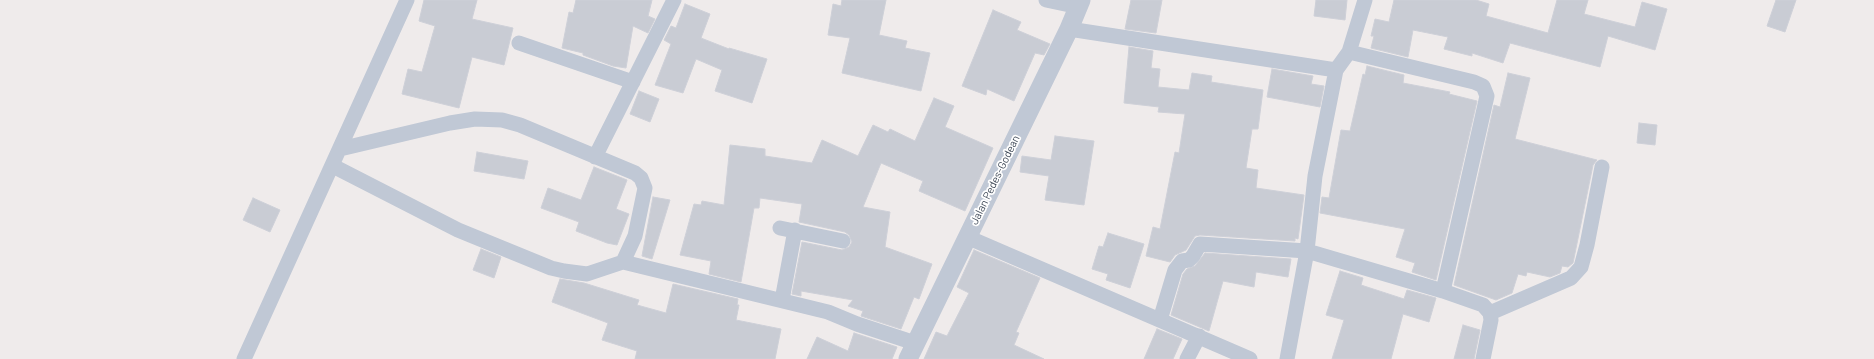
<!DOCTYPE html>
<html>
<head>
<meta charset="utf-8">
<style>
  body { margin:0 }
  canvas { display:block; background:#efebeb }
</style>
</head>
<body>
<canvas width="1874" height="359"></canvas>
<script>
const context = document.querySelector('canvas').getContext('2d');
context.lineJoin = 'round';
function fill(path, color) { context.fillStyle = color; context.fill(path, 'evenodd'); }
const toPath = rows => new Path2D(rows.map(r => 'M' + r).join(''));
function stroke(path, color, width, dash) { context.strokeStyle = color; context.lineWidth = width; context.lineCap = dash ? 'butt' : 'round'; context.setLineDash(dash || []); context.stroke(path); }
function write(font, color, halo, rows, align = 'center') {
  context.font = font + ' Barlow,sans-serif'; context.lineWidth = 3.5; context.setLineDash([]); context.textBaseline = 'middle'; context.strokeStyle = halo; context.fillStyle = color; for (const [text, x, y, turn = 0] of rows) {
    context.save(); context.translate(x, y); context.rotate((+turn || 0) * Math.PI / 180); context.textAlign = isNaN(turn) ? turn : align; if (halo) context.strokeText(text, 0, 0); context.fillText(text, 0, 0); context.restore();
  }
}
const building = toPath([
  [424,0,477,0,472,19,513,28,504,65,472,57,459,108,402,94,408,69,422,72,435,26,419,21,424,0],
  [576,0,652,0,648,16,655,19,648,33,633,26,626,68,613,66,583,55,583,53,562,48,569,12,573,13,576,0],
  [842,0,886,0,879,35,907,41,905,48,930,53,921,91,842,73,850,38,828,35,833,4,841,6,842,0],
  [1131,0,1162,0,1156,33,1125,29,1131,0],
  [1316,0,1347,0,1345,20,1314,16,1316,0],
  [1394,0,1476,0,1489,4,1486,16,1548,33,1557,0,1588,0,1584,14,1635,27,1642,2,1667,9,1655,50,1608,36,1600,67,1510,43,1503,63,1472,53,1472,56,1444,49,1448,37,1413,30,1408,57,1371,48,1374,36,1371,36,1375,19,1389,22,1394,0],
  [1776,0,1796,0,1785,32,1767,26,1776,0],
  [685,4,710,14,701,38,729,49,729,48,767,59,752,103,715,91,722,70,696,59,683,93,655,85,671,44,664,40,671,26,676,28,685,4],
  [993,10,1021,22,1017,30,1050,44,1044,55,1035,53,1014,101,987,89,986,95,962,86,993,10],
  [1129,47,1153,51,1151,68,1160,69,1158,87,1189,90,1192,73,1212,76,1211,82,1263,90,1258,129,1252,129,1246,168,1258,170,1256,188,1304,195,1298,239,1295,238,1295,241,1200,235,1195,236,1186,250,1175,255,1170,262,1146,256,1153,227,1160,229,1175,152,1179,153,1185,114,1158,112,1159,107,1124,103,1129,47],
  [1367,66,1404,75,1403,83,1450,92,1449,94,1477,101,1436,280,1412,272,1415,263,1396,257,1405,229,1320,213,1322,197,1329,198,1341,130,1350,131,1363,74,1365,75,1367,66],
  [1272,69,1313,76,1311,84,1324,86,1320,107,1267,97,1272,69],
  [1508,73,1530,78,1515,139,1597,160,1593,165,1573,263,1568,267,1562,266,1560,273,1550,277,1527,272,1526,276,1518,274,1512,293,1496,300,1454,285,1494,105,1500,107,1508,73],
  [639,91,659,99,650,122,630,114,639,91],
  [934,98,954,106,945,127,993,148,965,211,919,191,923,181,881,163,863,207,890,212,885,247,932,264,919,299,914,297,901,329,861,316,863,311,848,306,853,300,801,291,801,296,792,294,802,242,842,250,849,247,852,242,849,235,845,232,799,222,802,204,760,198,759,208,754,208,741,282,709,274,711,261,680,255,694,204,701,205,702,201,724,205,730,145,765,149,765,156,812,163,822,140,858,156,873,125,888,132,890,129,915,141,934,98],
  [1639,123,1657,125,1655,145,1637,143,1639,123],
  [1055,136,1094,141,1084,205,1045,200,1049,176,1020,172,1022,156,1051,160,1055,136],
  [477,152,528,161,524,179,474,171,477,152],
  [594,167,627,180,616,209,629,214,617,245,607,243,576,231,579,222,541,208,548,188,581,200,594,167],
  [653,197,670,200,652,259,642,256,653,197],
  [253,198,280,210,270,232,243,220,253,198],
  [1108,233,1144,244,1130,288,1106,280,1108,274,1092,269,1099,246,1103,247,1108,233],
  [481,249,501,257,494,278,473,270,481,249],
  [974,250,1040,278,1016,332,1019,333,1014,345,1044,359,924,359,936,332,947,336,969,293,957,287,974,250],
  [1205,253,1291,259,1288,277,1256,272,1254,287,1223,281,1209,331,1171,315,1183,274,1187,269,1195,266,1205,253],
  [1340,271,1363,278,1361,285,1404,299,1407,290,1436,298,1429,322,1403,314,1391,359,1332,359,1344,320,1326,315,1340,271],
  [560,279,584,283,639,300,637,305,666,313,673,284,738,299,737,305,739,305,736,320,781,329,775,359,635,359,637,351,602,340,608,323,552,302,560,279],
  [1463,325,1480,330,1474,359,1454,359,1463,325],
  [1157,329,1182,339,1173,359,1144,359,1157,329],
  [854,333,897,347,892,359,807,359,817,337,848,351,854,333]
]);
fill(building, '#c9ccd4');
stroke(building, '#ced0d8', 1);
stroke(toPath([
  [1046,0,1079,7],
  [1069,29,1336,70],
  [519,43,633,82],
  [1349,52,1474,82,1483,86,1487,96,1443,291],
  [595,157,674,0],
  [333,166,458,230,551,268,564,271,587,274,623,262,635,236,645,188,641,178,635,173,520,125,502,120,475,119,450,123,340,149],
  [780,228,843,241],
  [967,237,1250,359],
  [623,262,828,312,857,324,915,343],
  [782,300,795,230],
  [1490,313,1571,278,1581,267,1587,245,1602,167],
  [1160,320,1175,270,1182,261,1189,260,1193,256,1200,244,1307,251,1443,291,1483,305,1490,313,1491,320,1483,359],
  [244,359,407,0],
  [1187,359,1199,336],
  [1287,359,1307,251,1315,176,1336,70,1349,52,1365,0]
]), '#c0c8d5', 15);
stroke(toPath([
  [908,359,1069,29,1081,0]
]), '#c0c8d5', 19);
write('11px', '#424c5a', '#fff', [
  ["Jalan Pedes-Godean",995,180,-64]
]);
</script>
</body>
</html>
